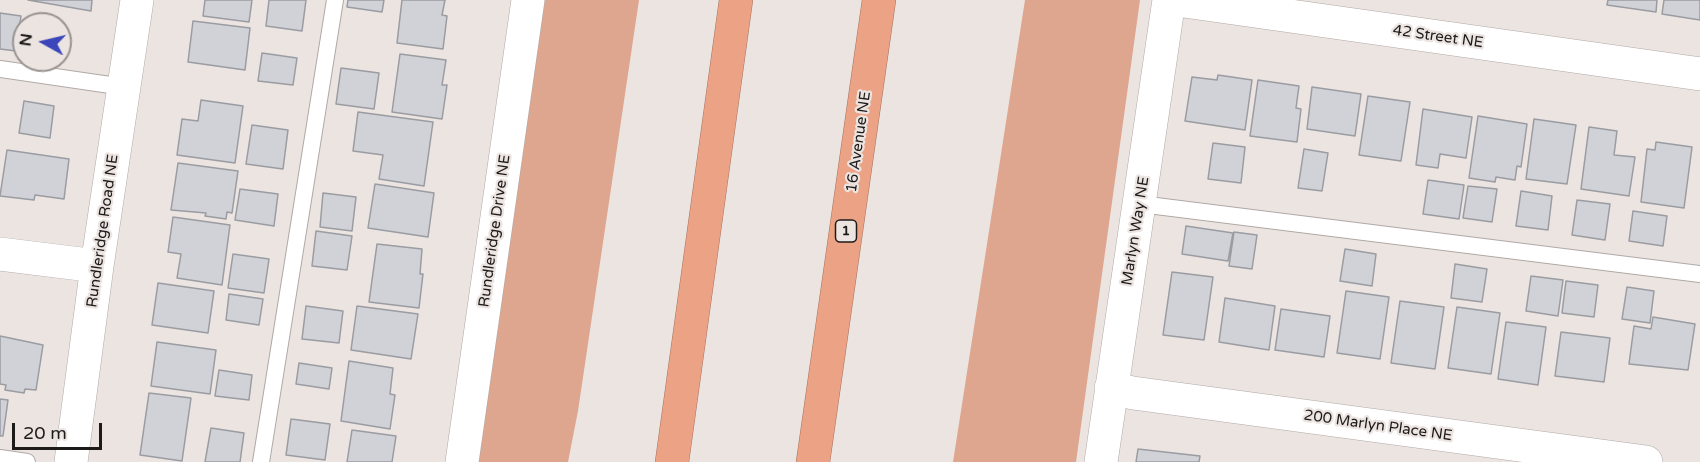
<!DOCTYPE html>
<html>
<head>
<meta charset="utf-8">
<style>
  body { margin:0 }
  #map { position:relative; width:1700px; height:462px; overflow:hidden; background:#ece4e1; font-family:"Varela Round",sans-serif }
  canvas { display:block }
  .north { position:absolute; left:12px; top:12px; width:60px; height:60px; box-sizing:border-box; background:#ece4e1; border:2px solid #999491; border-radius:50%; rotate:278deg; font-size:16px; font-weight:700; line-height:24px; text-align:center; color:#1d1b1a }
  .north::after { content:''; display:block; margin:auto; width:21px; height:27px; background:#3a46b9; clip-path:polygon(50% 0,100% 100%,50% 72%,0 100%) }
  .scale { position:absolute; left:12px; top:423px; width:90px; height:27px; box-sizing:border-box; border:3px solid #1d1b1a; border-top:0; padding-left:8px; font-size:18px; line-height:21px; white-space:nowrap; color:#1d1b1a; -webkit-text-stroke:4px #ece4e1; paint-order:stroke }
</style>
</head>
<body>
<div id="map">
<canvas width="1700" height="462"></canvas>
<div class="north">N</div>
<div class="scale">20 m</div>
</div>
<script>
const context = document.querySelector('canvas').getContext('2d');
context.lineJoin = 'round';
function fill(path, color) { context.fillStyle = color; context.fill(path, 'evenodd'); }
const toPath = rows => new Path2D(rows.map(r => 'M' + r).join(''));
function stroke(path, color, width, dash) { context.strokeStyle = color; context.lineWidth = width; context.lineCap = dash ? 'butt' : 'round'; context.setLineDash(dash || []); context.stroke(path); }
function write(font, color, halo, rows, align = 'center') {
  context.font = font + ' "Varela Round",sans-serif'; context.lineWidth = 4.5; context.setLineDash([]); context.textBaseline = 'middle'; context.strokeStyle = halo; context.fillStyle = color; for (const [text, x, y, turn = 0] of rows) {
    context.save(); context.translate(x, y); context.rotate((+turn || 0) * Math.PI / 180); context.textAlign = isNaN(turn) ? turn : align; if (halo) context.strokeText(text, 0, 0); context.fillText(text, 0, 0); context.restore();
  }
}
fill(toPath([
  [540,0,639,0,578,411,568,462,475,462],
  [1025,0,1140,0,1076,462,953,462]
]), '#dea68f');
const building = toPath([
  [28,0,92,0,91,11,28,0],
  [205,0,252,0,249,22,203,16,205,0],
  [269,0,306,0,302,31,266,26,269,0],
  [348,0,384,0,382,12,347,7,348,0],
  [402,0,445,0,442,15,447,16,443,49,397,43,402,0],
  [1608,0,1657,0,1656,12,1607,5,1608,0],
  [1664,0,1700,0,1700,20,1662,14,1664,0],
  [0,13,21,16,16,51,0,49,0,13],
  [28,18,64,23,60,52,60,24,26,24,28,18],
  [193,21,250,28,245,70,188,62,193,21],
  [262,53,297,58,293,85,258,81,262,53],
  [400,54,446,60,442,85,447,85,442,119,392,112,400,54],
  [341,68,379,73,374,109,336,104,341,68],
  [1218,75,1252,80,1245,130,1185,121,1192,77,1217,80,1218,75],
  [1258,80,1299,86,1296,108,1301,109,1297,142,1250,136,1258,80],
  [1312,87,1361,94,1355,136,1307,129,1312,87],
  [1368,96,1410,102,1401,161,1359,155,1368,96],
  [201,100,243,106,235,163,177,155,182,119,198,121,201,100],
  [24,101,54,106,50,138,19,133,24,101],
  [1423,109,1472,117,1466,158,1440,154,1438,168,1416,165,1423,109],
  [358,112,433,122,424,186,379,179,383,155,353,151,358,112],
  [1478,116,1527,124,1521,167,1517,166,1515,180,1496,177,1495,182,1469,178,1478,116],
  [1534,119,1576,125,1567,184,1526,179,1534,119],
  [252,125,288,130,283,169,246,164,252,125],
  [1589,127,1617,131,1614,155,1635,157,1629,196,1581,189,1589,127],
  [1656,142,1692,147,1684,208,1641,202,1647,149,1655,150,1656,142],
  [1213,143,1245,147,1241,183,1208,179,1213,143],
  [1304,149,1328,153,1322,191,1298,188,1304,149],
  [7,150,69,159,64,199,35,195,34,200,0,196,7,150],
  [178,163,238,171,232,213,227,212,226,219,205,216,206,213,171,210,178,163],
  [1428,180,1464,185,1459,219,1423,214,1428,180],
  [375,184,434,193,428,237,368,228,375,184],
  [1468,186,1497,189,1492,222,1463,218,1468,186],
  [240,189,278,194,274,226,235,220,240,189],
  [1521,191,1552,196,1548,230,1516,226,1521,191],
  [323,193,356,197,352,231,320,227,323,193],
  [1577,200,1610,204,1605,240,1572,235,1577,200],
  [1633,211,1667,216,1663,246,1629,241,1633,211],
  [173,217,230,225,222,285,177,278,181,254,168,252,173,217],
  [1186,226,1233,233,1228,261,1182,254,1186,226],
  [316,231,352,236,347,270,312,266,316,231],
  [1234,232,1257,235,1252,269,1229,266,1234,232],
  [377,244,422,249,420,274,423,274,419,308,369,302,377,244],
  [1345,249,1376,254,1372,286,1340,281,1345,249],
  [233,254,269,259,264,293,228,288,233,254],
  [1455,264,1487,269,1482,302,1451,298,1455,264],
  [1172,272,1213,277,1204,340,1163,335,1172,272],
  [1531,276,1563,280,1558,316,1526,311,1531,276],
  [1566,281,1598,285,1594,317,1562,313,1566,281],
  [158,283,214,291,208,333,152,325,158,283],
  [1627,287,1654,291,1650,323,1622,319,1627,287],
  [1346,291,1389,297,1380,359,1337,353,1346,291],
  [229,294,263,299,259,325,226,320,229,294],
  [1225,298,1275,306,1269,350,1219,342,1225,298],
  [1400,301,1444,307,1435,369,1391,363,1400,301],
  [306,306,343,311,339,343,302,339,306,306],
  [357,306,418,314,411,359,351,350,357,306],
  [1457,307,1500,313,1491,374,1448,368,1457,307],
  [1281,309,1330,316,1324,357,1275,350,1281,309],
  [1653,317,1695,324,1688,370,1629,364,1634,326,1651,329,1653,317],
  [1506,322,1546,327,1538,385,1498,379,1506,322],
  [1561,332,1610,338,1604,382,1555,376,1561,332],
  [0,336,43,345,36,390,25,389,24,393,5,390,6,385,0,384,0,336],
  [157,342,216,350,210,394,151,386,157,342],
  [349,361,393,368,390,394,395,395,390,429,341,421,349,361],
  [299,363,332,368,329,389,296,384,299,363],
  [219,370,252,375,249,400,215,396,219,370],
  [149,393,191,398,182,461,140,455,149,393],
  [0,399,8,400,3,436,0,436,0,399],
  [291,419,330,424,325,460,286,455,291,419],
  [211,428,244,433,240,462,205,462,211,428],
  [352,430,396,436,392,462,347,462,352,430],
  [1138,449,1200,456,1199,462,1136,462,1138,449]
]);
fill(building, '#d0d2d8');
stroke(building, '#9a9ca2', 1.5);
const service = toPath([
  [0,69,124,87],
  [1140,204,1700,274],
  [0,458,27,462],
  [261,462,335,0]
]);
const minor = toPath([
  [1177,0,1700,74],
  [0,254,97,266],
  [1111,388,1133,393,1646,462],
  [71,462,97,266,137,0],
  [462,462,528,0],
  [1101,462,1169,0]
]);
const motorway = toPath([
  [672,462,736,0],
  [813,462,879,0]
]);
stroke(service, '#b0a9a6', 18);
stroke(minor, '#b0a9a6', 34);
stroke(motorway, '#a47360', 34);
stroke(service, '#fff', 16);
stroke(minor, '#fff', 33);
stroke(motorway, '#eca285', 33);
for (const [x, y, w] of [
  [846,231,21]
]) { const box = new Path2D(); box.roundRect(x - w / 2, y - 11, w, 22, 4.5); context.fillStyle = '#ece4e1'; context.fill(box); stroke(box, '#1d1b1a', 1.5); }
write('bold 14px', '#1d1b1a', null, [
  ["1",846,231]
]);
write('15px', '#1d1b1a', '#ece4e1', [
  ["42 Street NE",1438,37,8],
  ["16 Avenue NE",859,142,-82],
  ["Rundleridge Road NE",103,231,-82],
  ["Rundleridge Drive NE",495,231,-82],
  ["Marlyn Way NE",1136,231,-81],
  ["200 Marlyn Place NE",1378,426,8]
]);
</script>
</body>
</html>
